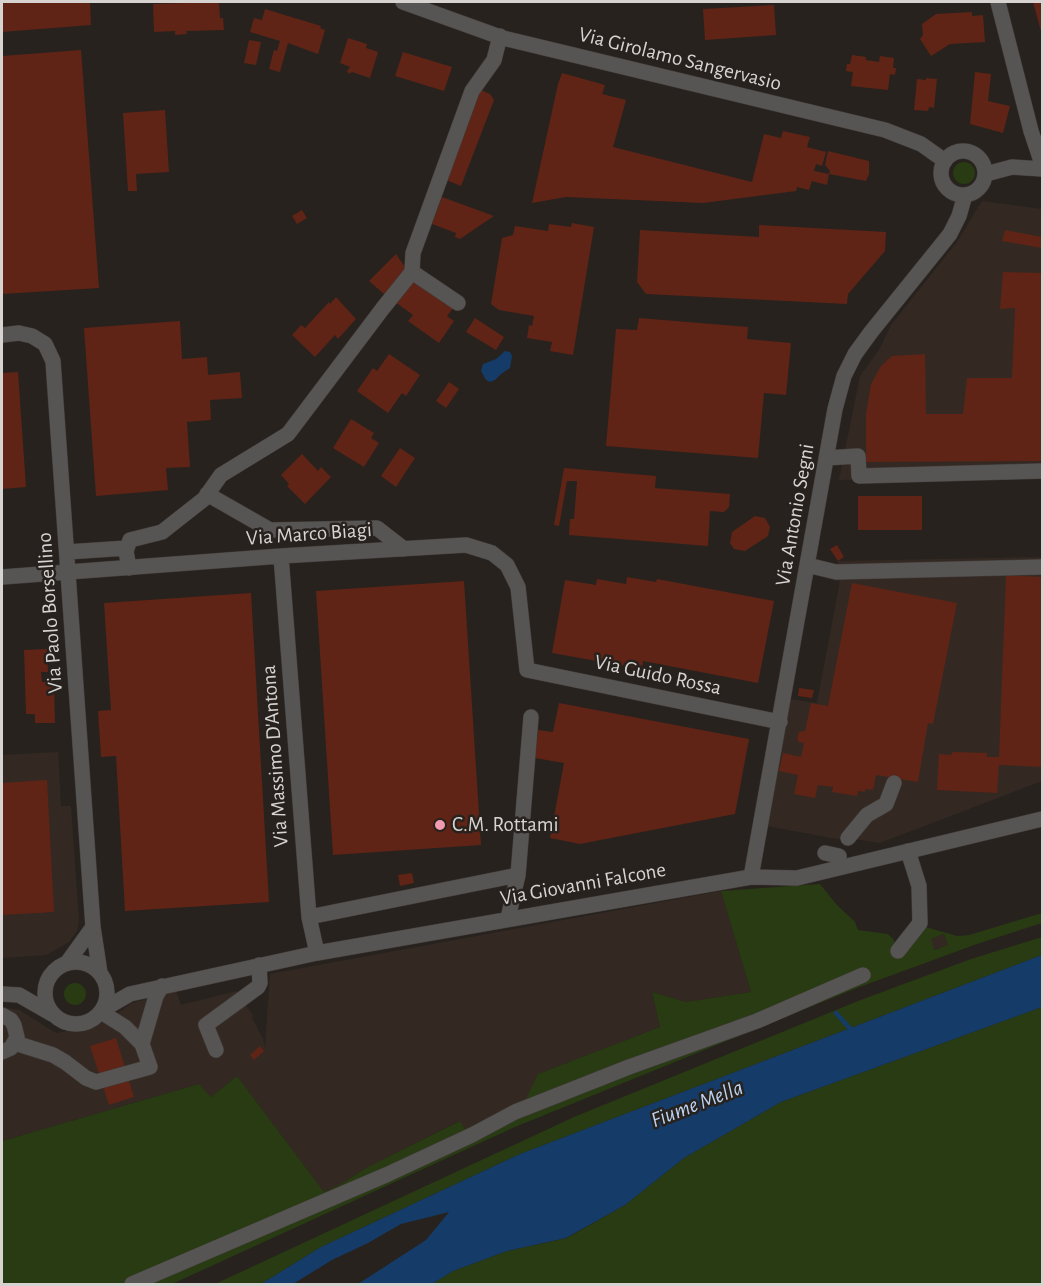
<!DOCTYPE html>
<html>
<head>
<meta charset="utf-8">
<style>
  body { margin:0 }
  #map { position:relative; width:1044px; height:1286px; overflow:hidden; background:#27221e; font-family:"Alegreya Sans",sans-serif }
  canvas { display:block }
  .frame { position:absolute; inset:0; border:3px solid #d6d3d1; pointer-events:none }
</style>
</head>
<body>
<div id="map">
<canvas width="1044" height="1286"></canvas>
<div class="frame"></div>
</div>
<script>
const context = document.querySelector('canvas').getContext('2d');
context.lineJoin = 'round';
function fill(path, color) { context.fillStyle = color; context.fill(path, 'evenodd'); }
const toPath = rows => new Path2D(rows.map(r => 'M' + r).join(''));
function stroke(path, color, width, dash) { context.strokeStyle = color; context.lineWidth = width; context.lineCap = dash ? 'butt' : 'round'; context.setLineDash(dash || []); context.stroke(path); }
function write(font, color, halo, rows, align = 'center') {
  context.font = font + ' "Alegreya Sans",sans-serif'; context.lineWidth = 5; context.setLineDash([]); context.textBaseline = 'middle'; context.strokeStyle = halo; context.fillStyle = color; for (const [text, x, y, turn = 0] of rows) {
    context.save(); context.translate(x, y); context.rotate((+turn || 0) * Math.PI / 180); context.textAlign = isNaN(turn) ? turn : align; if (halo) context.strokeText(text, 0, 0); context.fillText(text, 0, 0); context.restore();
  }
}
fill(toPath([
  [982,201,1042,209,1042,474,839,480,860,376,879,350,891,325,957,242],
  [1042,557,1042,781,880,843,848,838,837,839,767,826,789,699,817,703,840,581,834,580,838,561],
  [58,752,61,806,71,806,79,922,77,931,69,942,46,955,2,958,2,755],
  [721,891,751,992,686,1002,652,992,660,1027,538,1074,527,1099,465,1129,459,1121,366,1168,341,1184,324,1192,237,1076,211,1097,199,1084,2,1141,2,1007,19,1010,56,1033,85,1028,107,1021,132,1003,176,991,181,1005,237,991,253,1016,252,1018,263,1039,265,1048,270,974],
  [944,934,948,945,934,950,930,939]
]), '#332922');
fill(toPath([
  '953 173a11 11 0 1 1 22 0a11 11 0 1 1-22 0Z',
  [820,884,836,904,855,922,858,930,888,934,894,940,894,948,922,926,957,936,969,935,1042,913,1042,923,977,944,857,988,515,1127,172,1284,2,1284,2,1141,199,1084,211,1097,237,1076,324,1192,341,1184,366,1168,460,1121,465,1129,526,1099,538,1074,660,1027,652,992,686,1002,751,992,721,891],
  [944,934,948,945,934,950,931,939],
  [1042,937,1042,955,520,1154,321,1247,261,1284,215,1284,574,1117,858,1001,971,959],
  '64 994a11 11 0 1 1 22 0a11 11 0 1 1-22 0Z',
  [1042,1007,1042,1284,432,1284,453,1271,507,1251,567,1238,625,1205,684,1158,781,1102]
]), '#283b12');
fill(toPath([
  [505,351,510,352,512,356,510,368,501,374,495,380,490,382,486,380,481,371,483,364,496,359],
  [1042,955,1042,1007,781,1102,684,1158,625,1205,566,1238,507,1251,453,1271,432,1284,358,1284,426,1240,449,1212,401,1224,368,1243,332,1260,293,1284,261,1284,321,1247,520,1154]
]), '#153b68');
stroke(toPath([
  [836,1013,854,1033]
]), '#153b68', 4.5);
fill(toPath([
  [2,2,90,2,91,25,2,32],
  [219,2,220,18,223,18,224,30,186,31,187,34,175,35,175,31,154,32,153,4],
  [1033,2,1042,2,1042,35],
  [774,5,776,35,705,40,703,9],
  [265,9,321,26,320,28,325,30,318,54,288,43,280,72,269,69,274,50,277,51,280,41,250,32,254,18,262,20],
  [972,12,972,16,983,15,985,42,950,44,931,56,920,39,923,35,922,24,936,14],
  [348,38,367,44,366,48,378,52,370,78,352,72,349,74,347,71,350,67,340,63],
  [249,40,261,42,256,65,244,63],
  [81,50,99,288,2,294,2,56],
  [403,52,452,67,444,91,395,76],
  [852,55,866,57,866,60,879,62,880,56,894,58,893,68,896,68,895,75,890,74,888,90,851,86,853,72,846,71,847,64,850,64],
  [975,72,991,74,988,101,1010,106,1003,133,970,124],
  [562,73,605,85,602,94,626,100,613,147,752,182,764,134,781,138,783,131,810,137,807,147,826,152,822,166,816,164,814,171,829,174,830,171,825,165,828,151,869,161,869,174,866,181,829,174,827,185,812,181,809,190,797,187,796,191,703,203,566,197,532,203,558,84],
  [926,78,937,79,934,108,929,107,928,111,914,110,917,79,926,80],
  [481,90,490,94,494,100,461,186,446,180],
  [165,110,169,172,136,174,137,191,128,191,123,113],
  [442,197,494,216,460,239,455,237,456,233,432,224],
  [302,210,307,218,297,224,292,216],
  [572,223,594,227,573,355,550,351,552,342,527,338,529,325,532,326,534,316,499,310,491,304,502,238,513,235,515,226,548,231,549,224,571,227],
  [759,225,886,232,885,251,848,294,847,304,646,294,637,282,640,230,759,237],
  [1005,230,1042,237,1042,248,1002,241],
  [396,254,407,270,385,295,369,281],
  [1003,272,1042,273,1042,461,866,462,866,414,871,384,881,366,892,356,925,354,926,414,963,414,967,378,1012,378,1015,308,1000,309],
  [412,277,454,307,447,316,454,321,439,343,408,321,413,315,395,302],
  [336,297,356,319,338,339,335,335,315,357,292,335,301,325,305,328,329,302,330,304],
  [475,318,504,337,496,350,466,332],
  [639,318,748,327,747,339,791,343,786,395,764,393,758,458,606,446,616,329,637,330],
  [180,321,182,359,207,357,208,375,240,372,242,398,210,400,211,420,187,422,190,467,166,468,168,490,96,496,84,328],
  [389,354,420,375,406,396,402,393,388,413,357,391,373,368,377,371],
  [18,372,26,487,2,489,2,373],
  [449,382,459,389,446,408,436,401],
  [351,419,374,433,371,438,379,443,364,467,333,448],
  [400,448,415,458,396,487,381,476],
  [302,454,318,471,321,467,331,477,305,504,287,486,289,484,281,475],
  [564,468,656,476,655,488,730,494,729,507,724,512,710,511,708,546,569,535,570,519,574,519,577,481,567,481,559,526,554,525],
  [858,496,922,496,922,530,858,530],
  [755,516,765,518,770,527,768,536,745,551,734,549,730,543,732,532],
  [837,545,844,557,838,561,830,549],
  [1006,575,1042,577,1042,767,999,765,997,793,937,790,939,754,952,755,952,752,987,753,987,757,999,757],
  [627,577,656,582,657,579,774,601,758,683,643,661,642,669,552,653,565,580,596,585,597,579,626,584],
  [464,581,481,845,333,855,316,591],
  [852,583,957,603,933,724,928,723,918,782,876,775,873,790,865,789,865,792,858,791,857,796,832,792,833,787,818,785,815,798,794,794,798,775,779,771,783,753,801,757,804,743,799,742,797,739,799,732,805,731,811,703,828,706],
  [251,593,269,902,125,911,116,756,101,757,98,711,111,710,104,603],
  [47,649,48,672,41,672,42,682,54,681,55,723,35,723,35,714,26,714,24,650],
  [799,688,814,690,812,698,798,696],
  [559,703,749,739,735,814,580,844,550,838,564,763,535,758,538,730,553,732],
  [47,780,54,912,2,915,2,783],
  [412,873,414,883,400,886,398,875],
  [116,1038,134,1097,109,1105,90,1046],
  [260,1046,264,1051,254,1060,250,1055]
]), '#5f2416');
const minor = toPath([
  [403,2,503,38,885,130,921,144,945,161],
  [998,2,1031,131,1042,164],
  '941 173a22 22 0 1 1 44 0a22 22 0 1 1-44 0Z',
  [986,174,1012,167,1042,169],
  [412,272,413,253,472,91,494,60,500,36],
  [2,335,19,333,32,336,45,344,53,361,93,927,100,973],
  [826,458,858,456,859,476,1042,471],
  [207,494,270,530,377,528,404,549],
  [67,552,127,548],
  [281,556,309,917,317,953],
  [807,565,836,572,1042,567],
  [129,568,126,551,130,540,162,532,204,499,221,475,288,434,383,308,412,272,458,303],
  [2,577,281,556,466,545,492,553,507,565,518,587,527,670,780,722],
  [848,838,867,815,886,804,894,783],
  [825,853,839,856],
  [751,877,835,409,844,376,855,354,871,332,950,234,959,216,965,195],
  [309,917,518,875],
  [508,918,518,875,531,717],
  [898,951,920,923,919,886,908,851],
  '45 993a31 31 0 1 1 62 0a31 31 0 1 1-62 0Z',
  [67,963,93,927],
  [2,994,19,995,52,1014],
  [102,1010,130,994,317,953,751,877,797,878,1042,819],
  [101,1012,125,1027,142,1044],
  [2,1015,11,1020,14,1025,17,1037,11,1048,2,1052],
  [15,1043,53,1055,65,1062,86,1078,96,1082,150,1067,142,1044,156,996,162,986],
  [216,1050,206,1025,258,987,260,983,259,965],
  [132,1284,386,1175,472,1135,515,1112,629,1067,757,1021,863,975]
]);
stroke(minor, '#433e3b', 16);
stroke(minor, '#575454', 15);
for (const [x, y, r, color] of [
  [440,825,6,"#f29aaf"]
]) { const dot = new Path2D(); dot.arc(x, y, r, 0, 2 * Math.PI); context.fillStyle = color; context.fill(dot); stroke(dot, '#27221e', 2); }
write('21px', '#d6d3d1', '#27221e', [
  ["Via Girolamo Sangervasio",680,59,14],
  ["Via Antonio Segni",795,515,-80],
  ["Via Marco Biagi",309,534,-4],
  ["Via Paolo Borsellino",50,613,-94],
  ["Via Guido Rossa",658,675,12],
  ["Via Massimo D'Antona",275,756,-94],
  ["Via Giovanni Falcone",583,884,-10]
]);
write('21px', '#d6d3d1', '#27221e', [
  ["C.M. Rottami",452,825]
], 'left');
write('italic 22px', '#bcd3f1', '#27221e', [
  ["Fiume Mella",697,1104,-21]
]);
</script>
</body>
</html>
